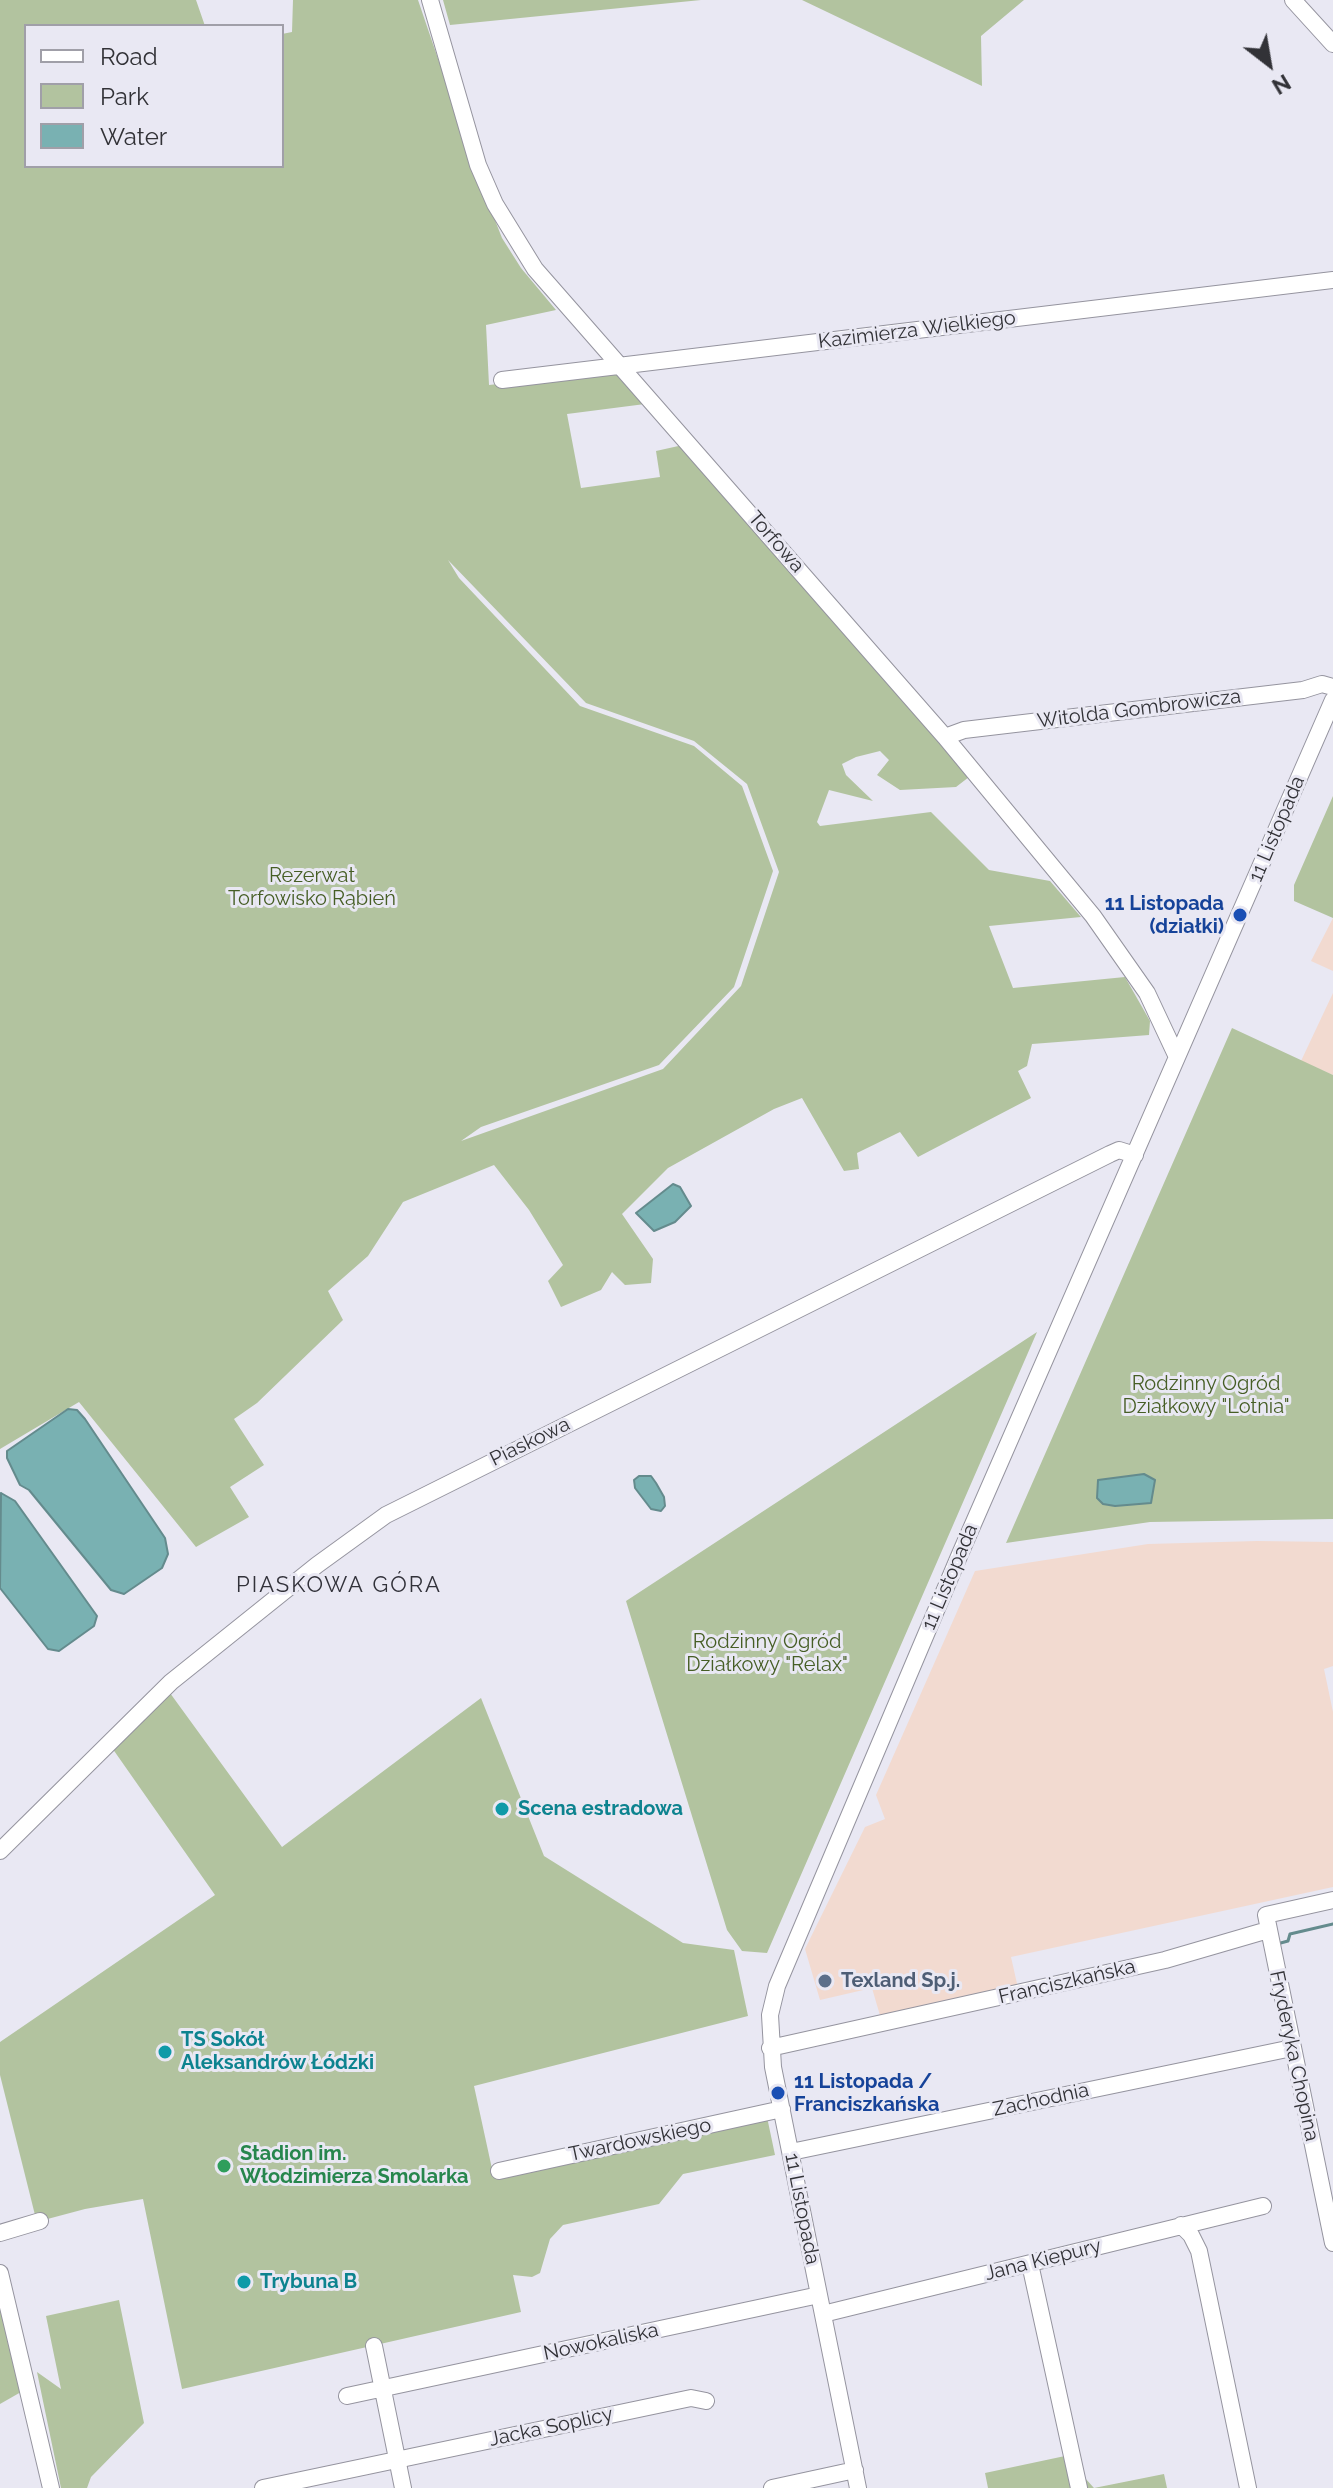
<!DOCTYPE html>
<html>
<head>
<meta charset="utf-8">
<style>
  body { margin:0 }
  #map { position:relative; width:1333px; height:2488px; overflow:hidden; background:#e9e8f3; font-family:Raleway,sans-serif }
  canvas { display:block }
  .legend { position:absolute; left:24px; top:24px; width:260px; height:144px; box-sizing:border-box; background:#e9e8f3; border:2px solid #a09fa8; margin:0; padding:10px 14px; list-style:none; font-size:24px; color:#323237 }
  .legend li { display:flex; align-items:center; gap:16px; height:40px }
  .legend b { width:40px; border:2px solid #a09fa8 }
  .north { position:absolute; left:1229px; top:24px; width:80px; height:80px; -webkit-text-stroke:6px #e9e8f3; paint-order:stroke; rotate:149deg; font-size:22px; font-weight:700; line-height:32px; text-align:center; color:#323237 }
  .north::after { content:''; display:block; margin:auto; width:28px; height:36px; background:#323237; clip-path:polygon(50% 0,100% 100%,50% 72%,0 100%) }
</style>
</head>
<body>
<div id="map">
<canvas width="1333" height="2488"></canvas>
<ul class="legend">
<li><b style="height:10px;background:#fff"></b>Road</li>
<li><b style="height:22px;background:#b2c39f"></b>Park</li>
<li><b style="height:22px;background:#79b1b2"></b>Water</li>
</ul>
<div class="north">N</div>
</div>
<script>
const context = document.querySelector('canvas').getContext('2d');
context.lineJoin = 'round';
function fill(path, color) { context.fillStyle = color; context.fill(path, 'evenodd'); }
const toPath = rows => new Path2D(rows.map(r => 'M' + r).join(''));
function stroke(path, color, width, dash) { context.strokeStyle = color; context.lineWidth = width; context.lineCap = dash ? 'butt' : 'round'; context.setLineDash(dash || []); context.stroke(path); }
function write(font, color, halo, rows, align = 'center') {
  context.font = font + ' Raleway,sans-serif'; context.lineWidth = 6; context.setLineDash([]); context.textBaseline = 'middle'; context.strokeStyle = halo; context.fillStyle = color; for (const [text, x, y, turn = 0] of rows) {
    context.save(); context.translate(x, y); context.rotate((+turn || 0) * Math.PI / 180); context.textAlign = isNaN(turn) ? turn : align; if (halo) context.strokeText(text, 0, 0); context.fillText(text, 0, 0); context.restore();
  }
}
fill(toPath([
  [1333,918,1333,971,1311,961],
  [1333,993,1333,1075,1301,1061],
  [1257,1541,1333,1542,1333,1666,1324,1669,1333,1712,1333,1887,1011,1957,1018,1988,881,2019,872,1988,820,2000,805,1949,865,1827,885,1819,876,1795,975,1571,1148,1544]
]), '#f2dad0');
fill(toPath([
  [0,0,196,0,205,26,26,26,26,166,282,166,282,34,292,32,293,0,418,0,480,182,502,238,521,268,556,310,486,325,489,385,613,371,645,404,567,414,581,488,660,477,656,451,683,445,969,777,956,787,900,790,877,775,889,760,880,751,856,757,842,764,846,775,873,801,829,790,817,822,820,826,931,812,989,870,1050,881,1081,917,989,926,1013,988,1125,977,1150,1021,1149,1035,1032,1044,1027,1066,1018,1071,1031,1098,918,1157,900,1132,857,1153,859,1169,844,1171,802,1098,774,1109,668,1168,622,1214,653,1259,651,1283,625,1285,612,1272,601,1290,561,1307,548,1281,563,1265,529,1210,494,1165,403,1202,368,1256,328,1291,343,1320,257,1403,234,1419,264,1465,230,1487,249,1517,196,1547,79,1402,0,1449],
  [448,560,586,703,694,741,747,784,779,872,741,986,663,1069,461,1141,481,1127,659,1065,734,987,773,871,742,786,694,746,580,706,459,578],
  [443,0,701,0,450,25],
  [802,0,1024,0,981,36,982,86],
  [1333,796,1333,918,1294,901,1294,885],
  [1232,1028,1333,1075,1333,1519,1150,1522,1006,1543],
  [1037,1332,767,1953,742,1951,727,1930,626,1601],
  [170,1693,282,1847,481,1698,544,1856,683,1943,734,1950,748,2016,474,2086,494,2178,767,2117,775,2155,683,2174,659,2204,563,2225,550,2239,540,2273,532,2277,513,2275,521,2312,182,2389,143,2199,85,2209,40,2221,36,2219,0,2075,0,2042,215,1895,110,1745],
  [0,2273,28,2388,0,2404],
  [119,2300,144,2423,91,2477,87,2488,61,2488,37,2372,61,2389,46,2316],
  [1065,2456,1094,2488,1164,2474,1167,2488,988,2488,985,2473]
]), '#b2c39f');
const water = toPath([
  [673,1184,680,1187,691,1206,675,1222,654,1231,636,1213,673,1184],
  [68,1409,77,1410,85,1419,165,1538,168,1554,162,1568,124,1594,111,1590,29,1490,20,1485,7,1458,7,1451,68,1409],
  [1144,1474,1155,1480,1151,1503,1115,1506,1103,1504,1097,1498,1098,1480,1144,1474],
  [639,1476,651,1476,656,1483,664,1497,665,1506,661,1511,651,1509,635,1488,634,1480,639,1476],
  [1,1493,15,1501,97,1616,94,1626,59,1651,48,1649,0,1588,1,1493]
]);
fill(water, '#79b1b2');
stroke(water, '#648b8d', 2);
stroke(toPath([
  [1277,1944,1288,1941,1290,1934,1333,1924]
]), '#648b8d', 3);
const minor = toPath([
  [430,0,478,165,495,204,535,269,945,737,1093,916,1147,993,1177,1057],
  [1293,0,1333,44],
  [502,380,1333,280],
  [945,737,964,730,1303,690,1322,684,1333,687],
  [0,1851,171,1682,317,1565,386,1515,1110,1154,1119,1150,1135,1155],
  [1333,1900,1266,1915,1333,2243],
  [770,2048,1165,1960,1268,1930],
  [791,2152,1292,2048],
  [499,2171,782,2109],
  [1181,2225,1191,2235,1199,2251,1248,2488],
  [0,2233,40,2221],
  [1030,2264,1079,2488],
  [0,2273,51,2488],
  [823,2314,1263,2206],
  [374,2346,403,2488],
  [347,2396,819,2295],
  [263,2488,691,2398,706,2401],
  [772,2488,855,2470],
  [858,2488,773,2067,770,2015,777,1986,960,1554,1333,700]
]);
stroke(minor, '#95949f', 18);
stroke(minor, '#fff', 16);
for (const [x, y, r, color] of [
  [1240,915,8,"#1a4fb4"],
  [502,1809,8,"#0f9aa8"],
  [825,1981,8,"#5c6f8a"],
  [165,2052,8,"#0f9aa8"],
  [778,2093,8,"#1a4fb4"],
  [224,2166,8,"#2e9e5b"],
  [244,2282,8,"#0f9aa8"]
]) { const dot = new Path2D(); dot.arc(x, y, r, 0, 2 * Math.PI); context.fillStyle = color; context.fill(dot); stroke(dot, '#e9e8f3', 3); }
write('20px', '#323237', '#e9e8f3', [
  ["Kazimierza Wielkiego",917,330,-7],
  ["Torfowa",776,542,49],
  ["Witolda Gombrowicza",1139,709,-7],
  ["11 Listopada",1277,829,-67],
  ["Piaskowa",530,1442,-26],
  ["11 Listopada",950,1577,-67],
  ["Franciszkańska",1067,1982,-13],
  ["Fryderyka Chopina",1294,2056,78],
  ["Zachodnia",1041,2100,-12],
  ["Twardowskiego",640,2140,-12],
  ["11 Listopada",802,2209,79],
  ["Jana Kiepury",1043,2260,-14],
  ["Nowokaliska",601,2342,-12],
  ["Jacka Soplicy",551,2427,-12]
]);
write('20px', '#465e25', '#e9e8f3', [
  ["Rezerwat",312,876],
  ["Torfowisko Rąbień",312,899],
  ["Rodzinny Ogród",1206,1384],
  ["Działkowy \"Lotnia\"",1206,1407],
  ["Rodzinny Ogród",767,1642],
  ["Działkowy \"Relax\"",767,1665]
]);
write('bold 20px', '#164399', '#e9e8f3', [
  ["11 Listopada",1224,904],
  ["(działki)",1224,927],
  ["11 Listopada /",794,2082,"left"],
  ["Franciszkańska",794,2105,"left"]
], 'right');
write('bold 20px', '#0d838f', '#e9e8f3', [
  ["Scena estradowa",518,1809],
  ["TS Sokół",181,2040],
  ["Aleksandrów Łódzki",181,2063],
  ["Trybuna B",260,2282]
], 'left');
write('bold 20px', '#4e5e75', '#e9e8f3', [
  ["Texland Sp.j.",841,1981]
], 'left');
write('bold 20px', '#27864d', '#e9e8f3', [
  ["Stadion im.",240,2154],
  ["Włodzimierza Smolarka",240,2177]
], 'left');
context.letterSpacing = '2px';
write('22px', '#32323a', '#e9e8f3', [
  ["PIASKOWA GÓRA",339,1585]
]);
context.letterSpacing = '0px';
</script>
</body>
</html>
